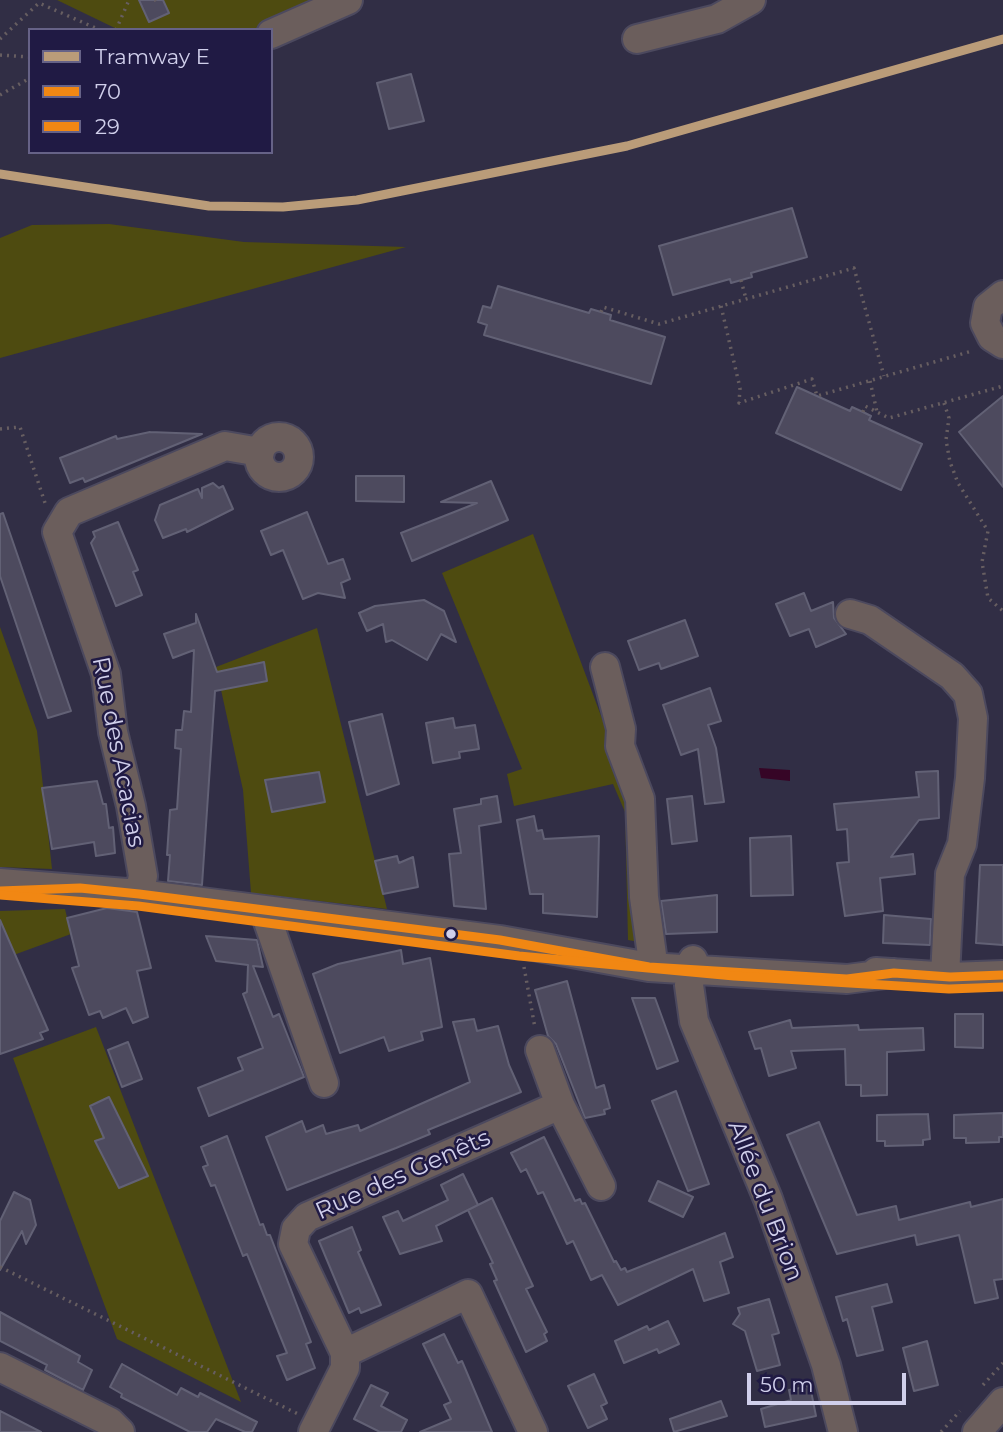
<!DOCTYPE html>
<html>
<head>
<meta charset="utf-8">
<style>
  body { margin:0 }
  #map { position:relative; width:1003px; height:1432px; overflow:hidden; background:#312e45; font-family:Montserrat,sans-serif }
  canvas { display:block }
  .legend { position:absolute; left:28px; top:28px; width:245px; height:126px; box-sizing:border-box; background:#201a44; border:2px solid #666287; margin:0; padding:9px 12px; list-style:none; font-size:21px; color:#d0cfeb }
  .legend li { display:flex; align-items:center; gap:14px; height:35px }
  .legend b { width:35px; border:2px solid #666287 }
  .scale { position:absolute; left:747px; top:1373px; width:159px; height:32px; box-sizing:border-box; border:4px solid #d0cfeb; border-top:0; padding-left:9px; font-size:21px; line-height:24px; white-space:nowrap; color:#d0cfeb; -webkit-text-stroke:5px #201a44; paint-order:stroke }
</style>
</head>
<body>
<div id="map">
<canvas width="1003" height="1432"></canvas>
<ul class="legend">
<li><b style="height:9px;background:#ba9c79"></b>Tramway E</li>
<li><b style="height:9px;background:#f18713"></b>70</li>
<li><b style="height:9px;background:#f18713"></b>29</li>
</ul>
<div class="scale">50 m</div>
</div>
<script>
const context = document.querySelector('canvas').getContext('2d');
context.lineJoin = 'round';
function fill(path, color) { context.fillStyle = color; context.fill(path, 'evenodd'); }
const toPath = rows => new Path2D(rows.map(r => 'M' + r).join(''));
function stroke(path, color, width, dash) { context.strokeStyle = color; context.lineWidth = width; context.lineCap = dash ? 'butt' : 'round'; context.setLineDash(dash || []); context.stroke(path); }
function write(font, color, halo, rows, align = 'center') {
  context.font = font + ' Montserrat,sans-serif'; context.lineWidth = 5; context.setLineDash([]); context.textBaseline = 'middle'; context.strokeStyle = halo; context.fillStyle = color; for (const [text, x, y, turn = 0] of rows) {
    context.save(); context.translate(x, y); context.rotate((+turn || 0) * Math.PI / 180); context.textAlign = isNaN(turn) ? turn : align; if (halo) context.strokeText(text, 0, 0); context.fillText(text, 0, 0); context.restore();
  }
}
fill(toPath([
  [57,0,329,0,259,30,119,30],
  [109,224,244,242,406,247,0,358,0,238,32,225],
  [533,534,628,788,639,942,628,940,625,812,613,784,514,806,507,774,522,769,442,573],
  [0,627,37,731,52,869,0,867],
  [317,628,387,909,251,893,243,790,216,667],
  [65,909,71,934,0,960,0,911],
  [96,1027,241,1402,117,1339,13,1058]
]), '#4e4b10');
fill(toPath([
  [759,768,790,770,790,781,761,778]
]), '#360526');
const building = toPath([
  [139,0,163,0,169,13,149,22,139,0],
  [411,74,424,121,389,129,377,83,411,74],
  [792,208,807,257,751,273,752,277,731,283,730,279,673,295,659,246,792,208],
  [498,286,589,313,591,309,611,315,610,320,665,337,651,384,484,335,487,325,478,322,483,306,491,308,498,286],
  [797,387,850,411,852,407,863,412,871,416,869,420,922,444,901,490,776,433,797,387],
  [1003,396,1003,487,959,432,1003,396],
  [150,432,202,434,85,482,83,478,70,483,60,458,116,436,117,439,150,432],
  [356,476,404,476,404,502,356,501,356,476],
  [491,481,508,520,412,561,401,533,477,503,441,502,491,481],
  [213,483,219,488,223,486,233,509,187,532,186,529,163,538,155,520,160,505,198,489,202,498,202,488,213,483],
  [307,512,328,564,343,559,350,579,341,583,345,598,318,593,303,599,283,550,271,555,261,531,307,512],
  [3,513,71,711,48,718,0,576,0,514,3,513],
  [118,522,138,570,133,572,142,595,116,606,91,543,95,537,93,532,118,522],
  [804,593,811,611,833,602,834,618,846,634,816,647,809,629,790,636,776,604,804,593],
  [424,600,444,611,456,642,441,634,427,660,392,640,386,642,383,624,367,631,359,613,375,606,424,600],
  [196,614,217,672,264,662,267,681,215,691,202,885,168,881,170,855,167,855,170,810,177,809,181,749,175,748,176,730,182,730,184,711,191,712,194,650,173,658,164,634,196,623,196,614],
  [685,620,698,656,661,669,659,663,639,670,628,641,685,620],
  [710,688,721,721,708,725,716,748,724,802,705,804,698,749,681,755,663,705,710,688],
  [382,714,399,784,367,795,349,722,382,714],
  [453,718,455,728,475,725,479,749,459,752,460,758,433,763,426,723,453,718],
  [938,771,939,818,919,820,891,857,913,854,915,874,880,878,883,911,845,916,837,863,849,862,847,829,837,830,834,804,919,797,916,772,938,771],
  [319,772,325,802,272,812,265,780,319,772],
  [97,781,103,804,106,804,109,828,113,827,115,853,96,856,94,842,52,849,42,788,97,781],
  [497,796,501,822,479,826,486,909,454,906,449,854,461,853,454,809,481,804,481,799,497,796],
  [692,796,697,841,672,844,667,799,692,796],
  [534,816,537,831,542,830,544,839,599,836,597,917,543,913,543,894,530,894,517,820,534,816],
  [791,836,793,895,751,896,750,838,791,836],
  [397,856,399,863,413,857,418,887,383,894,375,861,397,856],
  [980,865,1003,865,1003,945,976,943,980,865],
  [717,895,717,932,666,934,661,901,717,895],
  [107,908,137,912,151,968,137,971,148,1017,133,1023,126,1008,103,1018,100,1011,89,1015,72,968,79,966,67,918,107,908],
  [884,915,931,919,930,945,883,943,884,915],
  [0,920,48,1030,40,1033,43,1039,0,1054,0,920],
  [206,936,257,940,263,967,253,966,273,1017,279,1014,304,1077,209,1116,198,1088,243,1070,238,1058,263,1048,243,994,247,992,248,965,216,961,206,936],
  [401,950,403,964,430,958,442,1027,421,1032,423,1040,389,1051,384,1037,340,1053,313,974,338,964,401,950],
  [567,981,596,1088,604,1085,610,1108,604,1110,605,1114,585,1118,556,1044,548,1036,535,990,567,981],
  [632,998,655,998,678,1061,657,1069,632,998],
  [955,1014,983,1014,983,1048,955,1047,955,1014],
  [474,1019,477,1031,498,1026,509,1065,521,1092,428,1130,430,1134,396,1148,287,1190,266,1137,302,1121,306,1132,323,1125,326,1134,358,1125,360,1131,470,1082,453,1022,474,1019],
  [790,1020,792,1028,858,1025,859,1030,923,1028,924,1050,887,1052,887,1095,861,1096,861,1085,846,1085,845,1049,791,1051,796,1068,769,1076,761,1048,755,1049,749,1032,790,1020],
  [128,1042,142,1079,122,1087,108,1050,128,1042],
  [676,1091,709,1184,688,1191,652,1101,676,1091],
  [109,1097,148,1176,119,1188,95,1141,104,1138,90,1106,109,1097],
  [1003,1113,1003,1137,999,1137,999,1142,966,1143,966,1138,954,1138,954,1115,1003,1113],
  [928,1114,930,1139,923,1140,923,1145,885,1146,885,1141,877,1141,877,1115,928,1114],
  [819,1122,857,1215,896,1206,899,1220,970,1202,971,1207,1003,1199,1003,1279,994,1280,998,1298,975,1303,959,1235,917,1245,915,1235,837,1254,787,1135,819,1122],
  [227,1136,260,1225,263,1224,267,1235,270,1235,311,1342,306,1344,315,1368,287,1380,277,1356,287,1353,274,1321,247,1254,243,1256,215,1185,211,1186,203,1167,208,1165,201,1147,227,1136],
  [544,1137,575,1201,580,1199,582,1204,585,1203,614,1262,616,1261,621,1270,625,1268,627,1272,725,1233,733,1257,720,1262,729,1293,704,1301,693,1269,618,1305,602,1275,591,1280,573,1241,567,1244,543,1192,538,1194,526,1169,521,1172,511,1153,544,1137],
  [463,1174,478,1205,436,1226,442,1241,400,1254,383,1217,398,1211,403,1221,448,1200,441,1185,463,1174],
  [658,1181,693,1197,683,1217,649,1201,658,1181],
  [14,1192,30,1200,36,1225,26,1244,22,1231,0,1270,0,1221,14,1192],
  [492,1198,533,1286,526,1289,547,1332,544,1334,547,1341,526,1352,494,1281,497,1280,490,1264,493,1263,468,1210,492,1198],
  [352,1227,361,1250,358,1252,381,1305,361,1313,359,1308,349,1313,319,1241,352,1227],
  [887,1284,892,1302,872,1307,883,1350,857,1356,847,1319,843,1321,836,1297,887,1284],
  [769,1299,779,1333,772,1335,780,1365,757,1371,745,1331,733,1324,740,1314,738,1308,769,1299],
  [0,1312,80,1356,78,1362,92,1370,83,1390,45,1370,47,1365,0,1341,0,1312],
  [668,1321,679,1344,659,1353,657,1349,624,1363,615,1341,647,1326,649,1330,668,1321],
  [444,1334,458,1363,462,1361,492,1432,420,1432,451,1419,444,1405,451,1402,423,1344,444,1334],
  [927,1341,938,1385,914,1391,903,1348,927,1341],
  [122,1364,177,1395,181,1388,198,1397,200,1393,257,1422,252,1432,245,1432,216,1419,207,1432,190,1432,121,1397,122,1394,110,1387,122,1364],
  [594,1374,607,1403,601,1406,607,1419,588,1428,568,1386,594,1374],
  [371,1385,388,1393,381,1406,407,1420,401,1432,380,1432,354,1419,371,1385],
  [810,1386,816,1416,765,1427,761,1409,791,1400,789,1390,810,1386],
  [721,1401,727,1416,674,1432,670,1419,721,1401],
  [0,1411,41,1432,0,1432,0,1411]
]);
fill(building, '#4d4a5e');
stroke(building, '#626175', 2);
const minor = toPath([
  [271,34,348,0],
  [637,39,717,19,751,0],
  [1003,295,988,307,985,323,992,337,1003,344],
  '259 457a20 20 0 1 1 40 0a20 20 0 1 1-40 0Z',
  [850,614,870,620,952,676,968,694,973,718,970,778,962,844,950,874,945,977],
  [605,667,621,729,620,746,640,799,644,897,652,955],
  [0,883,139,894,500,940,649,967,847,979,894,973],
  [139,894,143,876,131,806,113,732,106,674,57,532,69,512,225,446,260,452],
  [264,910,324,1083],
  [693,960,689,985,694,1021,768,1199,826,1365,843,1432],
  [876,972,950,977,1003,975],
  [540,1050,560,1105],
  [345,1353,468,1294,533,1432],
  [0,1367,110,1422,120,1432],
  [313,1432,345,1368,345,1353,293,1244,296,1229,307,1217,560,1105,601,1186],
  [977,1432,1003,1402]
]);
stroke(minor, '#4c495e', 32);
stroke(toPath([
  [155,0,156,1],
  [116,30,129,0],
  [0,39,39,3,100,30],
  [0,55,30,57],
  [0,95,30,78],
  [741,280,746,299],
  [721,306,740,388,739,403,812,379,817,396,972,351],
  [601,312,603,307,659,324,854,268,884,376],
  [870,381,877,412],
  [944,403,949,418,946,440,950,462,958,483,988,531,982,562,988,598,1003,611],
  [863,412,865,406,889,418,1003,386],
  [0,429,20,427,46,506],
  [524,967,535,1028],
  [0,1267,298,1414],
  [983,1385,1003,1363],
  [941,1432,960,1411]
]), '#675e61', 3.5, [2, 5]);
stroke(minor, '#6b5e5c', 28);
stroke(toPath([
  [0,891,80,888,139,894,500,940,649,967,847,979,894,973,950,977,1003,975]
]), '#f18713', 9);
stroke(toPath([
  [0,895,138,906,519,956,734,976,949,989,1003,987]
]), '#f18713', 9);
stroke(toPath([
  [0,174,209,206,283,207,357,200,627,146,1003,39]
]), '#ba9c79', 9);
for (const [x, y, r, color] of [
  [451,934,6,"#d0cfeb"]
]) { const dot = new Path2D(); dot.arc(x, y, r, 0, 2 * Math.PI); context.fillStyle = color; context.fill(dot); stroke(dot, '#201a44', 2.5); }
write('24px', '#d0cfeb', '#201a44', [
  ["Rue des Acacias",118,752,79],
  ["Rue des Genêts",403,1175,-24],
  ["Allée du Brion",765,1201,69]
]);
</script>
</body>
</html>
